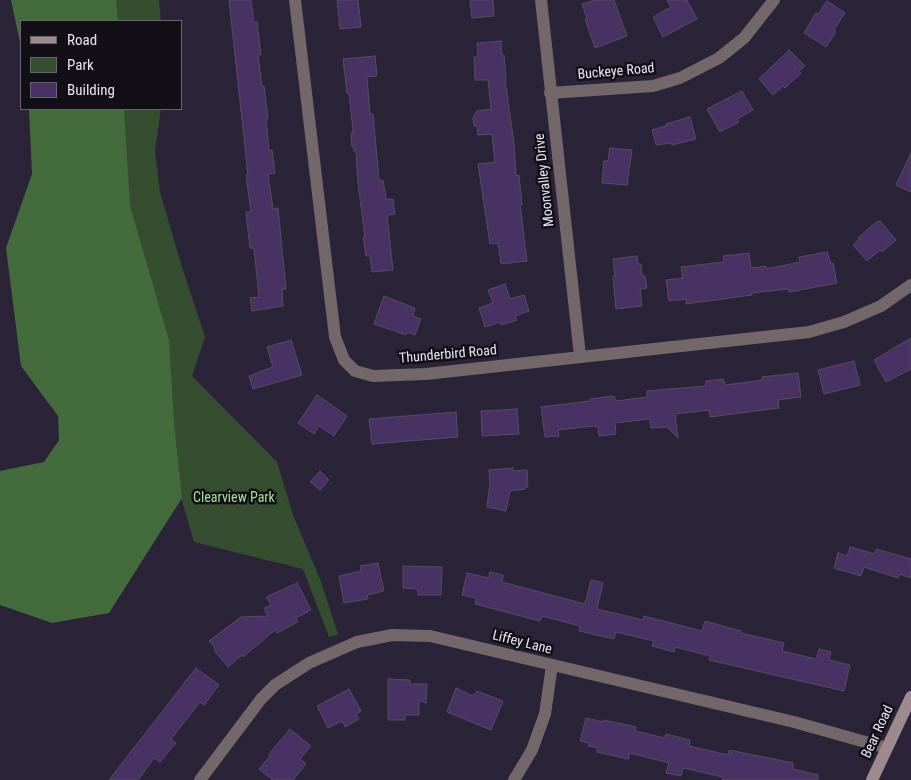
<!DOCTYPE html>
<html>
<head>
<meta charset="utf-8">
<style>
  body { margin:0 }
  #map { position:relative; width:911px; height:780px; overflow:hidden; background:#2b2337; font-family:"Roboto Condensed",sans-serif }
  canvas { display:block }
  .legend { position:absolute; left:20px; top:20px; width:162px; height:90px; box-sizing:border-box; background:#120f17; border:1px solid #68646f; margin:0; padding:6px 9px; list-style:none; font-size:15px; color:#e9e4f2 }
  .legend li { display:flex; align-items:center; gap:10px; height:25px }
  .legend b { width:25px; border:1px solid #68646f }
</style>
</head>
<body>
<div id="map">
<canvas width="911" height="780"></canvas>
<ul class="legend">
<li><b style="height:6px;background:#9e8a8e"></b>Road</li>
<li><b style="height:14px;background:#354e2f"></b>Park</li>
<li><b style="height:14px;background:#483263"></b>Building</li>
</ul>
</div>
<script>
const context = document.querySelector('canvas').getContext('2d');
context.lineJoin = 'round';
function fill(path, color) { context.fillStyle = color; context.fill(path, 'evenodd'); }
const toPath = rows => new Path2D(rows.map(r => 'M' + r).join(''));
function stroke(path, color, width, dash) { context.strokeStyle = color; context.lineWidth = width; context.lineCap = dash ? 'butt' : 'round'; context.setLineDash(dash || []); context.stroke(path); }
function write(font, color, halo, rows, align = 'center') {
  context.font = font + ' "Roboto Condensed",sans-serif'; context.lineWidth = 5; context.setLineDash([]); context.textBaseline = 'middle'; context.strokeStyle = halo; context.fillStyle = color; for (const [text, x, y, turn = 0] of rows) {
    context.save(); context.translate(x, y); context.rotate((+turn || 0) * Math.PI / 180); context.textAlign = isNaN(turn) ? turn : align; if (halo) context.strokeText(text, 0, 0); context.fillText(text, 0, 0); context.restore();
  }
}
fill(toPath([
  [102,0,159,0,161,21,104,21],
  [112,109,161,109,155,151,160,192,181,264,205,337,192,376,277,462,293,515,320,579,338,634,329,637,303,569,194,542,163,436]
]), '#354e2f');
fill(toPath([
  [11,0,116,0,118,21,21,21,21,47],
  [29,109,124,109,130,206,169,340,174,423,182,498,109,613,52,623,0,605,0,471,44,462,59,440,58,416,21,366,6,248,32,174]
]), '#446b3c');
const building = toPath([
  [229,0,251,0,254,22,257,22,261,55,258,55,262,86,264,86,268,119,266,119,269,151,272,150,275,173,268,174,273,209,278,208,286,289,282,289,283,306,252,311,250,298,259,297,254,248,250,248,246,212,251,212,246,175,248,175,229,0],
  [337,0,358,0,361,27,340,29,337,0],
  [470,0,493,0,494,16,472,18,470,0],
  [595,0,614,0,627,36,595,48,585,19,587,18,582,4,595,0],
  [667,0,687,0,697,19,663,37,653,17,671,7,667,0],
  [827,1,845,13,834,30,836,32,826,47,804,33,816,13,818,14,827,1],
  [501,41,502,55,504,55,506,79,505,79,514,144,516,176,519,175,522,205,520,205,527,261,501,264,498,243,490,244,478,164,495,162,492,134,478,135,477,126,474,126,473,117,477,111,491,109,488,80,475,80,474,57,478,57,477,43,501,41],
  [789,50,805,66,799,71,801,73,785,88,783,86,773,95,759,79,789,50],
  [375,56,377,76,367,77,370,114,373,114,379,180,383,180,386,199,393,199,395,214,387,215,393,270,372,272,370,256,366,256,363,237,365,237,358,183,356,152,354,152,354,147,352,147,351,135,353,130,349,93,347,93,343,59,375,56],
  [742,91,753,110,737,119,739,122,720,132,707,109,742,91],
  [690,117,696,139,672,145,671,143,656,145,652,130,666,126,666,124,690,117],
  [610,148,632,150,627,185,602,183,604,161,608,161,610,148],
  [911,153,911,192,896,185,911,153],
  [880,221,896,240,882,252,880,250,867,261,853,245,859,239,858,238,876,222,880,221],
  [827,252,831,264,833,263,837,283,789,292,788,289,752,293,752,295,686,304,686,299,669,301,666,280,683,278,681,267,724,262,723,256,749,253,751,268,766,266,766,269,800,262,799,257,827,252],
  [637,256,638,264,641,264,642,276,645,276,647,288,640,289,642,306,616,309,613,276,615,276,613,259,637,256],
  [505,284,510,299,524,295,529,311,515,316,517,320,501,325,501,322,485,327,479,308,493,303,488,290,505,284],
  [384,296,415,308,413,316,421,319,415,335,407,332,406,335,374,324,384,296],
  [911,338,911,369,886,382,874,360,911,338],
  [291,340,302,375,253,389,249,376,273,367,267,347,291,340],
  [854,361,860,385,824,394,818,370,854,361],
  [798,373,801,397,778,400,779,408,710,417,709,410,675,414,678,438,667,427,651,428,650,419,615,423,616,434,599,436,598,427,593,426,558,430,559,436,545,437,541,407,590,401,590,399,614,396,616,401,647,397,647,391,706,386,706,381,723,379,726,385,762,380,762,377,798,373],
  [317,395,347,416,334,436,319,426,314,434,298,423,317,395],
  [517,409,519,434,482,436,481,411,517,409],
  [456,412,458,437,372,444,369,419,456,412],
  [513,468,513,471,527,470,528,487,525,487,525,489,510,491,506,511,487,507,490,483,489,470,513,468],
  [320,471,329,480,320,490,310,482,320,471],
  [850,547,875,554,876,549,911,559,911,578,899,574,898,578,864,567,861,576,834,568,838,553,847,556,850,547],
  [378,563,384,591,367,595,368,599,344,603,339,576,361,571,360,566,378,563],
  [403,566,442,567,441,595,418,595,418,589,403,588,403,566],
  [490,572,503,575,502,582,585,604,591,580,603,583,597,609,643,620,644,616,702,631,705,621,741,631,741,633,784,643,782,651,816,659,819,649,831,652,829,660,850,665,844,691,709,660,710,656,675,647,674,652,652,646,654,641,616,632,614,639,579,631,580,626,542,616,540,621,475,604,476,598,462,595,467,573,489,578,490,572],
  [297,583,311,610,296,618,298,622,277,633,275,630,243,657,242,655,228,667,214,650,216,649,209,641,241,617,268,616,264,608,271,605,266,597,297,583],
  [196,668,219,685,204,705,200,702,171,739,176,743,160,762,154,758,138,780,109,780,196,668],
  [388,679,410,680,410,684,427,684,426,703,419,700,419,715,405,715,405,720,388,720,388,679],
  [456,688,473,696,477,691,503,701,491,730,447,712,456,688],
  [349,689,361,711,356,714,359,719,345,727,342,721,328,728,317,706,349,689],
  [586,718,603,722,604,720,636,727,635,731,665,738,666,734,690,740,689,746,728,755,729,750,793,763,793,769,818,775,818,780,722,780,723,777,683,768,681,776,666,773,669,763,630,753,628,759,597,752,598,748,588,746,589,743,580,741,586,718],
  [290,729,311,746,300,759,306,764,293,780,273,780,259,769,270,756,269,754,290,729]
]);
fill(building, '#483263');
stroke(building, '#554d62', 1);
stroke(toPath([
  [295,0,335,337,344,360,355,371,373,376,426,374,809,332,844,322,881,306,911,285],
  [541,0,580,356],
  [550,93,653,86,680,78,719,58,744,38,774,0],
  [200,780,261,699,275,685,309,663,357,642,392,635,430,636,794,722,887,748],
  [514,780,532,750,545,714,552,665]
]), '#736769', 12);
stroke(toPath([
  [872,780,911,697]
]), '#9e8a8e', 12);
write('14px', '#e9e4f2', '#120f17', [
  ["Buckeye Road",616,72,-5],
  ["Moonvalley Drive",545,180,-96],
  ["Thunderbird Road",448,355,-5],
  ["Liffey Lane",522,643,14],
  ["Bear Road",878,732,-65]
]);
write('14px', '#a5e198', '#120f17', [
  ["Clearview Park",234,498]
]);
</script>
</body>
</html>
